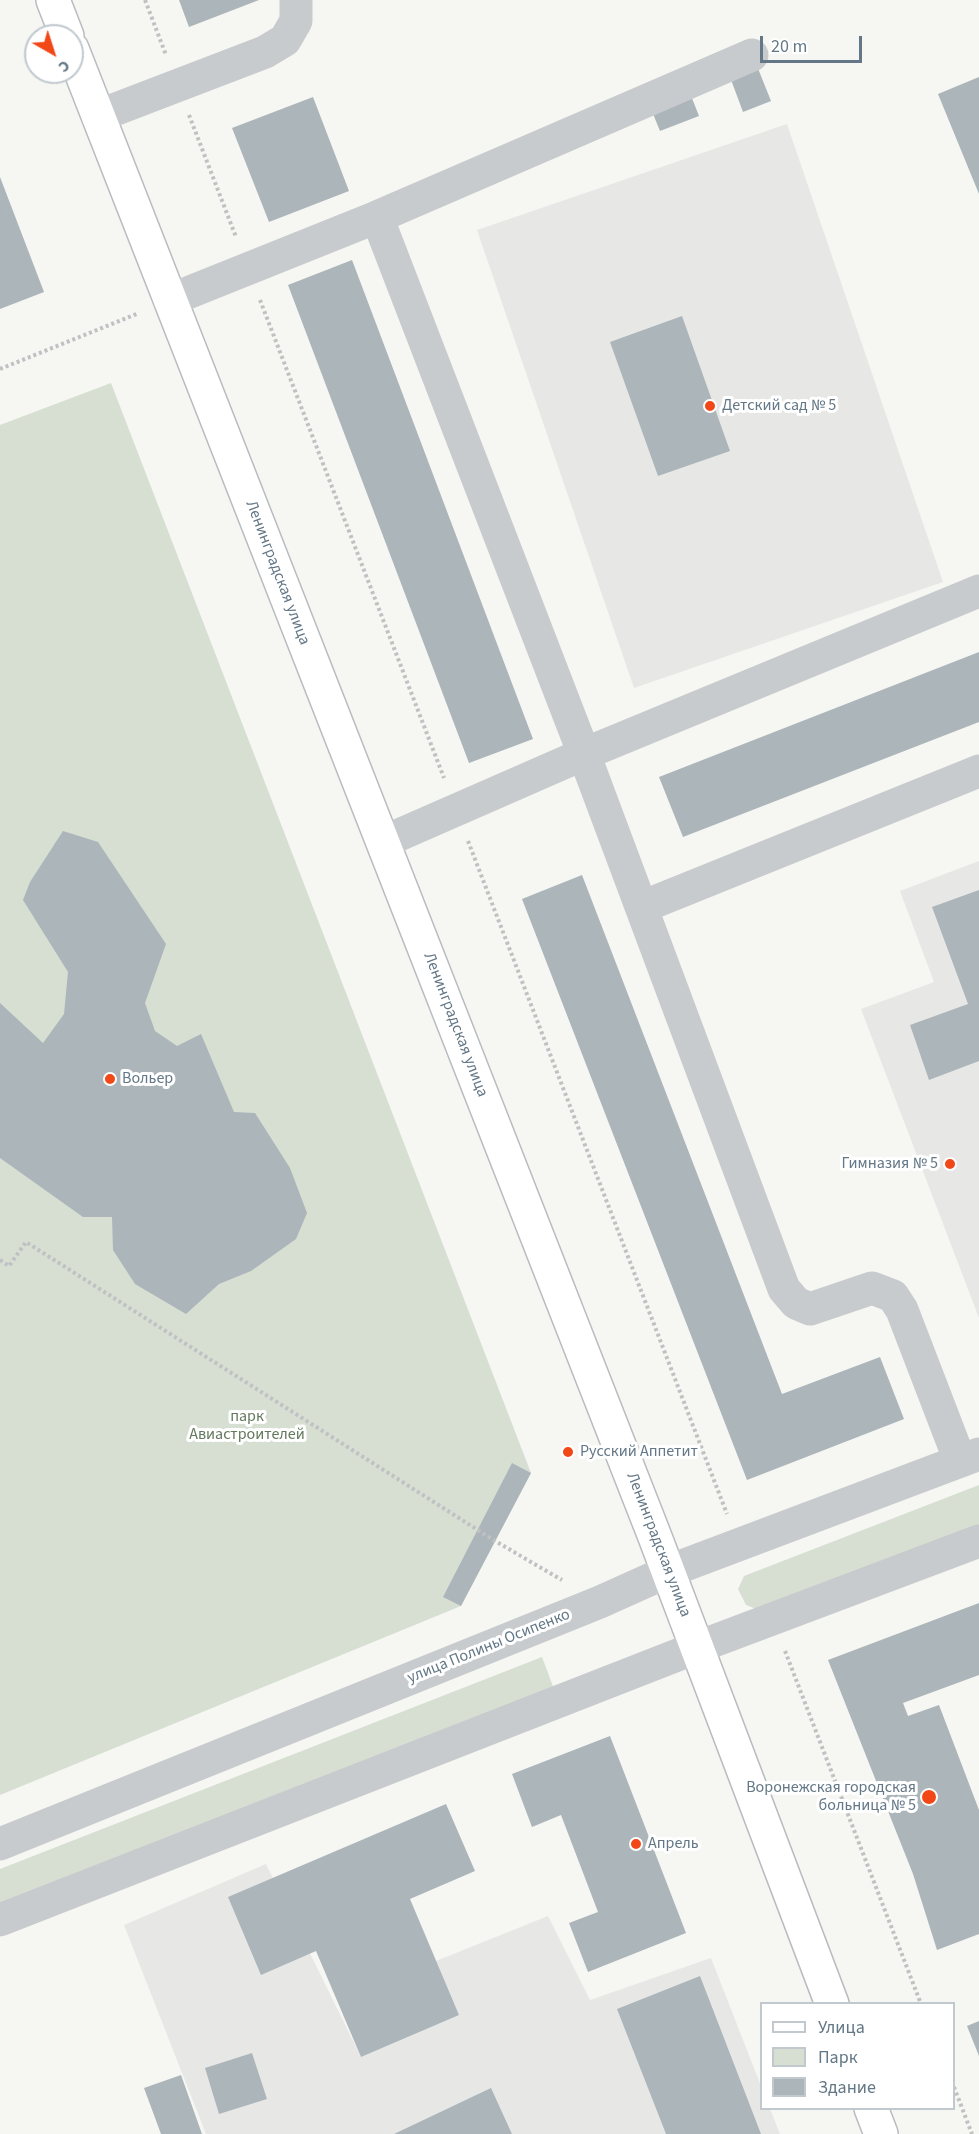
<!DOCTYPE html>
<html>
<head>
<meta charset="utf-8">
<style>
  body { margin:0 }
  #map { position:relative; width:979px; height:2134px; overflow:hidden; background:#f6f6f2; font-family:"Source Sans 3",sans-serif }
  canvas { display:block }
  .legend { position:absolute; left:760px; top:2002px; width:195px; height:108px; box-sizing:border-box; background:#fff; border:2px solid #c1c9cf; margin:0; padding:8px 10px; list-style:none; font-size:18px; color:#637786 }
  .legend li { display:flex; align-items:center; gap:12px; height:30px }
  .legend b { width:30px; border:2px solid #c1c9cf }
  .north { position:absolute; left:24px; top:24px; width:60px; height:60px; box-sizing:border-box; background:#fff; border:2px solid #c1c9cf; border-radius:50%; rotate:141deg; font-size:16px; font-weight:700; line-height:24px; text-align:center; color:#637786 }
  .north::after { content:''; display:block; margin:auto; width:21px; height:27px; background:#f24817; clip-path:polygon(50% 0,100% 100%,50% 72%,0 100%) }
  .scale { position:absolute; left:760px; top:36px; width:102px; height:27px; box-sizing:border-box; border:3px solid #637786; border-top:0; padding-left:8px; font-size:18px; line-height:21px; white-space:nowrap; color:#637786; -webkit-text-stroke:4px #fff; paint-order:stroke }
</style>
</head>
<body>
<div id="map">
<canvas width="979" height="2134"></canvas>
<ul class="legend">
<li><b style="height:8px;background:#fff"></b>Улица</li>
<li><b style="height:16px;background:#d7dfd3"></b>Парк</li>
<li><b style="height:16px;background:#acb5ba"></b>Здание</li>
</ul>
<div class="north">С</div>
<div class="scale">20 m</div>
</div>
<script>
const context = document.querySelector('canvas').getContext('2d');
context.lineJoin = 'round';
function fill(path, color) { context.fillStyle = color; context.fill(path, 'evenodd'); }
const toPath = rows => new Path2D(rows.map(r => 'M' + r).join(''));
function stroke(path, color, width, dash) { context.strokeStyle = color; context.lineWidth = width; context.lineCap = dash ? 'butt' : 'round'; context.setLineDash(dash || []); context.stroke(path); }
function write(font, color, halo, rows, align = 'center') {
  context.font = font + ' "Source Sans 3",sans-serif'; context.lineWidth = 6; context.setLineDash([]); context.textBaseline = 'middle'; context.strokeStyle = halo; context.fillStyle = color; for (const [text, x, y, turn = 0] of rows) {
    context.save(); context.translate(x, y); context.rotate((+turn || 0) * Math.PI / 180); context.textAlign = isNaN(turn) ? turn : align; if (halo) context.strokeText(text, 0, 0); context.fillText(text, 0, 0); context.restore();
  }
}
fill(toPath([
  [787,124,943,582,634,688,477,230],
  [979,861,979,1318,861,1009,934,982,900,891],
  [266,1864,361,2057,458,2015,436,1961,548,1916,590,2000,711,1958,761,2086,762,2108,770,2109,780,2134,206,2134,124,1925]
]), '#e7e8e6');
fill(toPath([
  [111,383,531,1473,461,1606,0,1795,0,425],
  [979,1485,979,1525,759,1610,746,1605,738,1589,744,1576],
  [542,1657,554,1689,0,1905,0,1869]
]), '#d7dfd3');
fill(toPath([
  [179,0,259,0,189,27],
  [757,66,771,101,743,112,730,77],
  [979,77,979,194,938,94],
  [688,88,699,116,660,131,649,104],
  [313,97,349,191,269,222,232,128],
  [0,177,44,292,0,309],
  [352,260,533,739,469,763,288,285],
  [682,316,730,451,658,476,610,342],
  [979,652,979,722,683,837,659,777],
  [63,831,98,842,166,944,145,1003,155,1031,177,1046,201,1034,234,1112,255,1113,290,1168,307,1213,296,1239,251,1271,219,1284,186,1314,135,1284,113,1250,112,1217,83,1217,0,1158,0,1003,43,1043,64,1014,68,972,23,900,30,882],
  [582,875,782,1394,880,1357,904,1419,747,1480,522,899],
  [979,890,979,1061,929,1080,910,1025,968,1004,932,907],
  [512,1463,531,1473,461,1606,443,1597],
  [979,1603,979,1675,903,1703,908,1716,939,1705,979,1810,979,1934,937,1950,913,1874,828,1660],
  [610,1736,686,1933,588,1972,569,1923,598,1912,561,1815,532,1827,512,1774],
  [446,1804,475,1871,410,1899,459,2015,361,2057,316,1951,261,1975,228,1897],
  [700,1976,761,2134,666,2134,617,2009],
  [979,2021,979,2056,967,2026],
  [252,2053,267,2099,219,2114,205,2068],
  [181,2075,202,2134,161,2134,144,2088],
  [491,2088,512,2134,394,2134]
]), '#acb5ba');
const major = toPath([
  [53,0,67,36],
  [72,49,655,1537,832,2004],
  [871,2108,881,2134]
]);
stroke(major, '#b8bcc0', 36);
stroke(toPath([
  [145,0,166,55],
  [189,115,236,237],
  [260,300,444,778],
  [0,369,139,313],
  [468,841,727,1514],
  [0,1260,9,1266,26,1242,495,1541,562,1580],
  [785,1651,921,2004],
  [954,2087,972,2134]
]), '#bfc1c3', 4, [3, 3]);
stroke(toPath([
  [98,116,265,52,285,40,296,21,296,0],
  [377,217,584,754,784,1289,796,1303,810,1309,872,1288,893,1296,902,1310,960,1461],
  [170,300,377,217,752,55],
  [383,842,584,754,979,591],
  [642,907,979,771],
  [0,1844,600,1602,669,1571,979,1454],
  [0,1920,698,1647,979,1541]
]), '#c8cbce', 33);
stroke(major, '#fff', 33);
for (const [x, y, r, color] of [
  [710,406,6,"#f24817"],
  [110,1079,6,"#f24817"],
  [950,1164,6,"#f24817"],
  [568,1452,6,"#f24817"],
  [929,1797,8,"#f24817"],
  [636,1844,6,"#f24817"]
]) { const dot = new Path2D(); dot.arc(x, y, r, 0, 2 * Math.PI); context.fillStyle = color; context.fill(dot); stroke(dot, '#fff', 2); }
write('16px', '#637786', '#fff', [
  ["Детский сад № 5",722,406],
  ["Вольер",122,1079],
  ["Гимназия № 5",938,1164,"right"],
  ["Русский Аппетит",580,1452],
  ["Воронежская городская",916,1788,"right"],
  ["больница № 5",916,1806,"right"],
  ["Апрель",648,1844]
], 'left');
write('16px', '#637786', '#fff', [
  ["Ленинградская улица",277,573,69],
  ["Ленинградская улица",455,1025,69],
  ["Ленинградская улица",658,1545,69],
  ["улица Полины Осипенко",489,1647,-22]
]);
write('16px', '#64785e', '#fff', [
  ["парк",247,1417],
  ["Авиастроителей",247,1435]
]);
</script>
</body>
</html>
